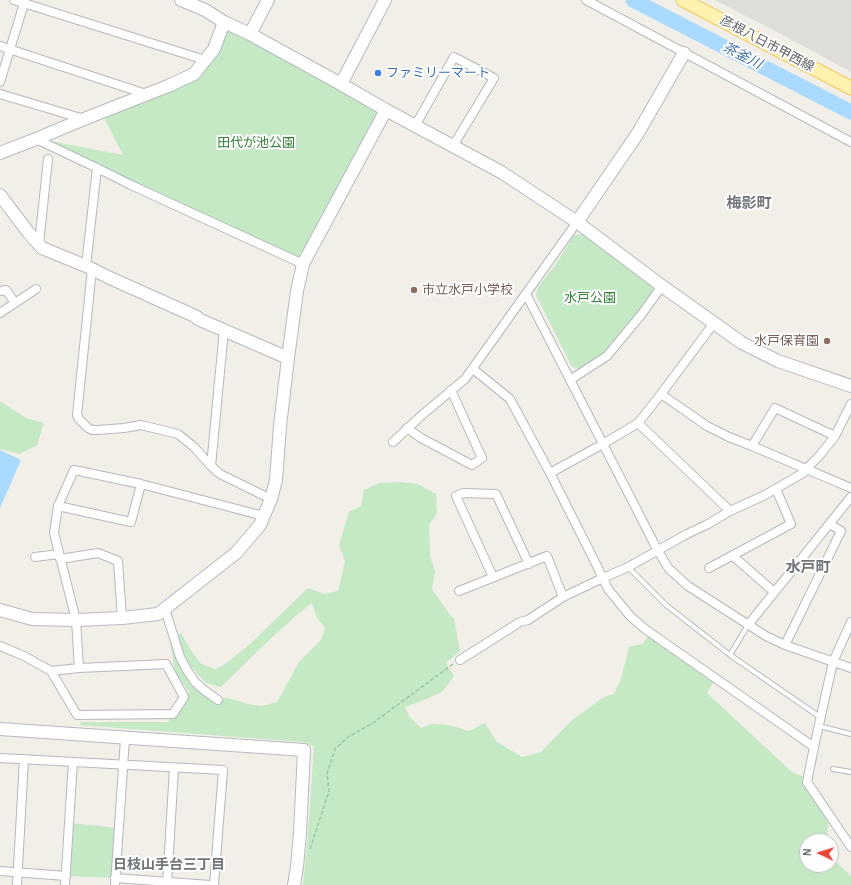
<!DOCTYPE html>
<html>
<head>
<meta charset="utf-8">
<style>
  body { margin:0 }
  #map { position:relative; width:851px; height:885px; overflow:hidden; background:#f1efe8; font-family:Karla,sans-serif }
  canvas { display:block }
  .north { position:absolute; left:799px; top:833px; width:40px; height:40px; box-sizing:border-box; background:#fff; border:1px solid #bfc1c3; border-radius:50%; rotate:274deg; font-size:11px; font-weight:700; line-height:16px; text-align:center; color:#5f6368 }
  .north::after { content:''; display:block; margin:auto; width:14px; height:18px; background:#ea4335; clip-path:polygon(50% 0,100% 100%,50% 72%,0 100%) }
</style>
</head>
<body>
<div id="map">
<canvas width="851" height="885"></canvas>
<div class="north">N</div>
</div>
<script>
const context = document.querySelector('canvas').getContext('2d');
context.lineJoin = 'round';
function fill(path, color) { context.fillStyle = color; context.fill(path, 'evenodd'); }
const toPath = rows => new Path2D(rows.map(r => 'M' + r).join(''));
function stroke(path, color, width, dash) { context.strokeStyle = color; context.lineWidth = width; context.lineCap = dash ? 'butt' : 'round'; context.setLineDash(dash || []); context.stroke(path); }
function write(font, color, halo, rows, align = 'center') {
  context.font = font + ' Karla,"Noto Sans JP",sans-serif'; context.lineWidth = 4; context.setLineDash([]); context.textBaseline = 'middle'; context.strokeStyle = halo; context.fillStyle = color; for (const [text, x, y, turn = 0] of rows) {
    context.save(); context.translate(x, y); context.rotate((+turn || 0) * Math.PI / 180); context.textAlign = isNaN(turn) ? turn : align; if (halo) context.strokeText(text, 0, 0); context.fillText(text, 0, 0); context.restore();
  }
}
fill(toPath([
  [715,0,851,0,851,72,777,32]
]), '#e0deda');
fill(toPath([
  [226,26,382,111,302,261,129,181,45,140,123,155,103,116,194,77],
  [586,234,653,286,653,293,638,313,605,353,579,369,572,367,536,295,538,287,556,264,574,235],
  [0,401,26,418,44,423,37,445,20,454,0,449],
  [401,482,418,484,436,494,437,513,429,525,430,556,435,572,432,589,450,615,454,618,460,651,446,663,454,676,442,692,419,702,405,707,409,716,421,728,432,724,449,725,469,731,485,723,497,742,522,757,541,752,572,720,604,697,614,694,621,679,629,647,642,644,653,631,716,678,707,693,792,772,809,779,829,813,827,841,807,841,807,865,831,865,831,857,851,876,851,885,303,885,308,833,314,746,303,742,79,725,82,722,167,722,176,715,189,692,175,671,169,635,171,637,180,665,195,686,211,698,228,698,248,704,262,706,277,702,299,662,321,640,325,628,317,618,312,603,298,614,264,645,221,687,206,683,187,662,177,635,181,633,188,646,201,664,215,669,224,665,249,645,308,588,324,594,338,591,345,561,339,545,349,512,361,506,364,490,379,483],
  [69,823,119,828,115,878,66,876]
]), '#c5e8c5');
fill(toPath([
  [0,450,21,460,0,508]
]), '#aadaff');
stroke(toPath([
  [633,0,851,112]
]), '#aadaff', 15);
const lane = toPath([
  [628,567,666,605,730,655,820,717],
  [730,655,748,625],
  [819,726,851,734],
  [833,769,851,772]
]);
const street = toPath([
  [14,0,205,60],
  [586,0,851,142],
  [0,46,146,94],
  [0,82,25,0],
  [0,94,84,119],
  [415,126,454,57,494,78,453,146],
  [36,139,97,168,131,185,303,264],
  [39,244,48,159],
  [86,266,97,168],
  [92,269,77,415,79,419,88,428,92,430,98,430,124,428,141,425,178,434,194,447,211,466,220,474,271,499],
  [0,291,6,290,15,303],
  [526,294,658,551,669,569,688,586,766,636,785,645,851,668],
  [0,313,36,289],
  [473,369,510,399,550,473,596,564,608,589,630,616,645,629,814,747],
  [570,380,607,356,641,315,662,286],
  [661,394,707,426,729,437,752,446,851,488],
  [638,423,730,511],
  [407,428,421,438,472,465,482,458,451,390],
  [393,442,422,415,465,379,577,222],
  [752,446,775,408,835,436],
  [211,466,224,330],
  [550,473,603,444,638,423,661,394,714,323],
  [58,506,131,522,141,484],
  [733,556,774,592],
  [35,557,59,554],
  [60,559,98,553,118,561,122,618],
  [709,568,791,524,776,489],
  [493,577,456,496,463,493,496,494,529,564],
  [459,591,547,556,563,597],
  [165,609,180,657,187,670,195,682,204,690,218,700],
  [851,622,833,662,814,747,807,782,851,847],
  [748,625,851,497],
  [785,645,841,531,830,524],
  [0,646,24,656,51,671,77,715,173,714,184,697,166,664,79,668,51,671],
  [460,660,520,622,528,620,563,597,603,578,628,567,687,534,708,524,730,511,765,495,803,473,806,469,820,455,835,436,851,404],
  [79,668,76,620,54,533,58,506,74,470,141,484,264,516],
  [0,758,223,770,214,885],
  [0,871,66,876],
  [115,878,210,885],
  [17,885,24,759],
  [65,885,73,762],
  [115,885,125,738],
  [167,885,174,768]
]);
const secondary = toPath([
  [181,0,205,10,224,22,250,34,341,84,386,110,501,172,577,222,662,286,742,343,778,361,851,386],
  [250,34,268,0],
  [341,84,385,0],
  [0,153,36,139,84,119,168,86,194,74,214,49,224,22],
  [0,195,28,232,42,248,86,266,110,278,197,317,198,319,288,358],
  [577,222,638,133,684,53],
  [0,610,32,619,76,620,122,618,158,614,236,553,260,525,271,499,276,480,280,426,288,358,297,291,303,264,386,110],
  [0,729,304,750,300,833,297,867,294,885]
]);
const primary = toPath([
  [683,0,851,88]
]);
stroke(lane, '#b5b8bc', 6);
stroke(street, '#b5b8bc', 10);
stroke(secondary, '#b6babf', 14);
stroke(primary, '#f2c960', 15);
stroke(toPath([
  [310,849,329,791,327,774,335,749,348,737,373,723,453,664]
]), '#9cc7a9', 1.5, [4, 2]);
stroke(lane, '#fff', 4);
stroke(street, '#fff', 8);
stroke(secondary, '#fff', 12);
stroke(primary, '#fff2af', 13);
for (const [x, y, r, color] of [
  [378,73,4,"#3f7fe0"],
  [414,290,4,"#8d6e63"],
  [827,341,4,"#8d6e63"]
]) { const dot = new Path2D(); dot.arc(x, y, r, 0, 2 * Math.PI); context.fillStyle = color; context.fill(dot); stroke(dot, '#fff', 1.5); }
write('13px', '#5f6368', '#fff', [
  ["彦根八日市甲西線",767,44,28]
]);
write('13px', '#366cbe', '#fff', [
  ["ファミリーマート",386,73]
], 'left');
write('13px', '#348238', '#fff', [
  ["田代が池公園",256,143],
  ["水戸公園",590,298]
]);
write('13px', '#785e54', '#fff', [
  ["市立水戸小学校",422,290],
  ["水戸保育園",819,341,"right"]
], 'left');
write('italic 14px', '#4174aa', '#fff', [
  ["茶釜川",742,56,27]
]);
write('bold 14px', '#70757a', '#fff', [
  ["日枝山手台三丁目",169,865]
]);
write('bold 15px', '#70757a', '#fff', [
  ["梅影町",749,204],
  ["水戸町",808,568]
]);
</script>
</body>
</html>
